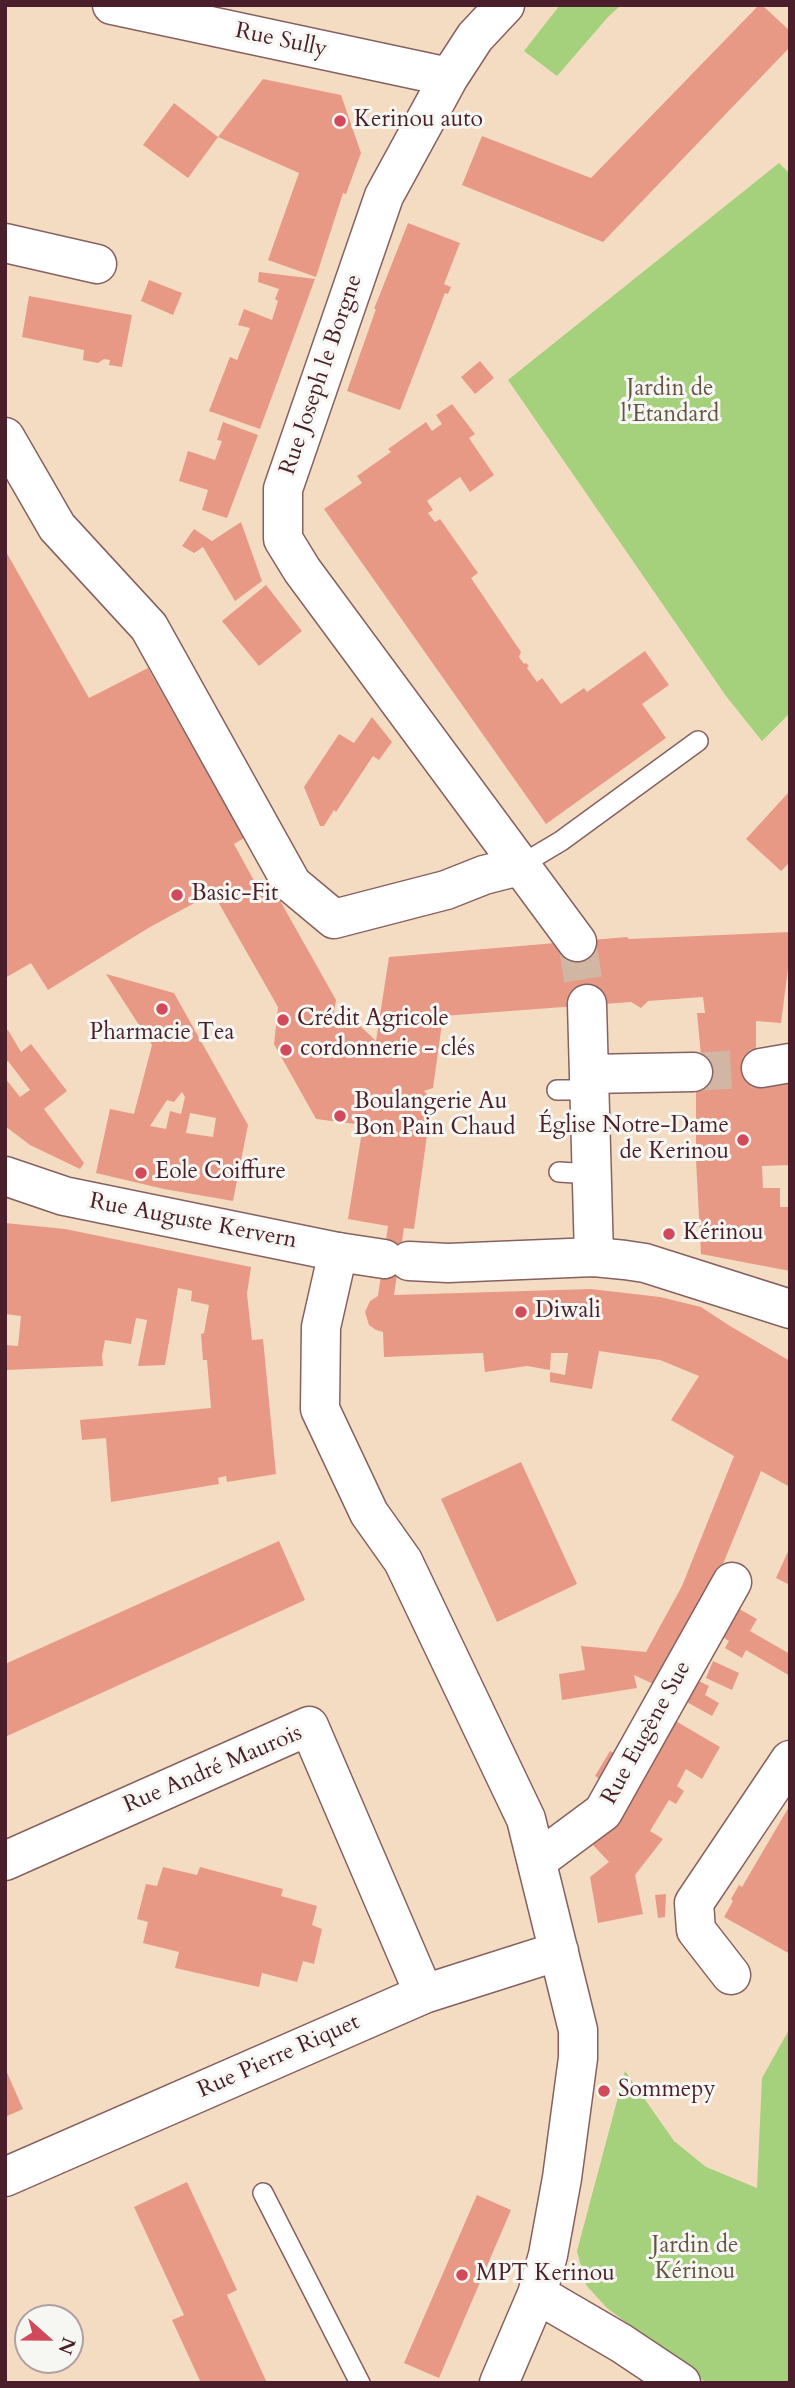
<!DOCTYPE html>
<html>
<head>
<meta charset="utf-8">
<style>
  body { margin:0 }
  #map { position:relative; width:795px; height:2388px; overflow:hidden; background:#f4dcc2; font-family:Cardo,serif }
  canvas { display:block }
  .frame { position:absolute; inset:0; border:7px solid #4a1f2b; pointer-events:none }
  .north { position:absolute; left:14px; top:2304px; width:70px; height:70px; box-sizing:border-box; background:#f6f6f2; border:2px solid #b1a0a2; border-radius:50%; rotate:111deg; font-size:19px; font-weight:700; line-height:28px; text-align:center; color:#4a1f2b }
  .north::after { content:''; display:block; margin:auto; width:24px; height:32px; background:#d1495b; clip-path:polygon(50% 0,100% 100%,50% 72%,0 100%) }
</style>
</head>
<body>
<div id="map">
<canvas width="795" height="2388"></canvas>
<div class="frame"></div>
<div class="north">N</div>
</div>
<script>
const context = document.querySelector('canvas').getContext('2d');
context.lineJoin = 'round';
function fill(path, color) { context.fillStyle = color; context.fill(path, 'evenodd'); }
const toPath = rows => new Path2D(rows.map(r => 'M' + r).join(''));
function stroke(path, color, width, dash) { context.strokeStyle = color; context.lineWidth = width; context.lineCap = dash ? 'butt' : 'round'; context.setLineDash(dash || []); context.stroke(path); }
function write(font, color, halo, rows, align = 'center') {
  context.font = font + ' Cardo,serif'; context.lineWidth = 6; context.setLineDash([]); context.textBaseline = 'middle'; context.strokeStyle = halo; context.fillStyle = color; for (const [text, x, y, turn = 0] of rows) {
    context.save(); context.translate(x, y); context.rotate((+turn || 0) * Math.PI / 180); context.textAlign = isNaN(turn) ? turn : align; if (halo) context.strokeText(text, 0, 0); context.fillText(text, 0, 0); context.restore();
  }
}
fill(toPath([
  [560,5,621,5,608,17,557,76,524,51],
  [779,163,790,174,790,713,762,741,726,696,508,380],
  [790,2028,790,2383,707,2383,607,2308,586,2285,577,2251,625,2071,674,2141,706,2167,757,2188,762,2078]
]), '#a5d07c');
fill(toPath([
  [759,5,762,5,790,31,790,47,603,242,462,185,482,136,591,178],
  [263,79,341,95,361,153,346,194,343,193,316,277,268,260,299,173,218,137,188,178,143,145,174,103,218,137],
  [408,223,460,243,444,284,451,287,448,294,445,293,400,410,347,391,376,309,374,309],
  [259,272,315,279,260,429,209,411,230,357,237,360,250,328,238,325,244,309,272,320,278,301,275,299,279,289,258,282],
  [149,280,182,293,173,315,141,301],
  [29,296,132,315,122,367,109,365,110,360,104,359,98,363,83,360,84,350,22,337],
  [480,361,494,378,475,394,461,377],
  [452,404,475,434,469,438,494,475,470,492,460,477,427,501,433,510,428,513,435,522,440,519,478,573,471,578,521,652,519,657,524,664,526,663,529,666,527,668,537,682,542,678,561,704,584,688,587,692,645,651,669,685,642,704,666,738,546,824,324,509,362,483,357,476,391,452,388,449,426,422,432,431,442,424,436,415],
  [223,422,258,435,227,518,202,510,208,490,179,481,188,451,215,460,222,441,217,440],
  [241,522,262,581,235,601,203,547,194,553,182,546,194,529,212,541],
  [5,550,89,698,148,668,244,838,234,844,258,888,269,881,336,1000,333,1018,355,1021,376,1041,389,957,627,937,629,939,790,932,790,953,781,1023,756,1021,756,1048,758,1083,790,1082,790,1165,762,1166,763,1188,780,1188,780,1207,790,1207,790,1271,701,1254,696,1160,696,1087,704,1087,697,1013,705,1013,703,997,648,1001,641,1008,631,1002,443,1016,433,1088,424,1091,432,1099,414,1229,404,1228,394,1295,591,1289,660,1297,701,1307,730,1326,790,1361,790,1487,761,1471,712,1591,662,1688,634,1675,637,1688,562,1700,559,1674,585,1670,581,1646,646,1652,682,1586,734,1456,671,1420,699,1376,660,1360,599,1351,592,1389,550,1382,550,1372,565,1375,568,1353,551,1353,550,1370,527,1366,485,1372,483,1353,384,1357,383,1332,376,1330,369,1325,365,1312,370,1301,378,1296,388,1226,348,1219,363,1125,316,1119,274,1044,278,1007,213,893,150,927,48,990,31,963,5,978],
  [266,585,302,631,259,666,222,621],
  [372,717,392,742,379,760,373,756,336,812,334,810,324,826,320,826,304,787,339,734,354,743],
  [788,793,790,862,781,871,746,839],
  [106,974,174,993,248,1125,233,1201,164,1189,96,1173,110,1109,134,1114,152,1045],
  [182,1092,185,1097,181,1114,170,1111,166,1129,150,1126,167,1100,174,1102],
  [190,1113,216,1118,213,1137,186,1133],
  [8,1030,21,1052,31,1044,67,1091,44,1109,84,1163,80,1169,30,1145,5,1126,5,1078,20,1097,30,1090,8,1061,5,1063,5,1031],
  [5,1223,65,1229,251,1267,247,1294,252,1340,263,1339,276,1474,227,1482,226,1476,218,1478,219,1484,111,1502,106,1438,82,1440,80,1420,211,1408,207,1360,203,1360,201,1334,204,1333,209,1305,191,1301,192,1291,178,1288,165,1365,138,1366,147,1320,136,1318,131,1344,105,1340,102,1356,103,1366,5,1370,5,1345,18,1346,21,1316,5,1314],
  [521,1462,577,1584,497,1622,441,1499],
  [279,1541,305,1600,5,1737,5,1664],
  [790,1547,790,1585,776,1578],
  [734,1606,757,1619,750,1631,790,1654,790,1676,746,1650,742,1658,725,1648,729,1641,716,1633],
  [713,1661,739,1673,732,1690,706,1678],
  [697,1680,709,1686,705,1695,719,1703,712,1716,685,1701],
  [674,1720,720,1747,702,1779,686,1769,677,1786,684,1791,676,1804,669,1800,650,1831,663,1839,635,1875,643,1914,598,1923,590,1877,609,1862,592,1844],
  [620,1742,633,1750,611,1786,595,1776,610,1751,614,1753],
  [790,1805,790,1954,724,1917,733,1901,731,1899,739,1885,742,1887],
  [163,1867,197,1875,200,1867,283,1889,281,1896,317,1906,312,1925,322,1929,314,1964,303,1961,297,1982,262,1973,259,1987,175,1968,179,1952,143,1943,148,1922,137,1919,146,1884,157,1886],
  [666,1894,665,1917,658,1918,655,1895],
  [5,2068,23,2109,5,2117],
  [187,2182,237,2290,227,2295,267,2383,201,2383,172,2320,184,2315,134,2207],
  [477,2195,511,2210,439,2378,404,2363]
]), '#e89986');
stroke(toPath([
  [577,942,587,1004],
  [693,1072,761,1068]
]), '#d2b6a4', 38, [38, 19]);
const service = toPath([
  [519,866,561,841,698,741],
  [557,1090,588,1090],
  [559,1172,591,1174],
  [263,2193,360,2383]
]);
const minor = toPath([
  [112,5,449,77],
  [505,5,475,37,449,77,384,196,283,489,283,539,302,570,577,942],
  [5,243,97,264],
  [5,437,57,527,149,627,292,884,334,919,446,890,484,875,519,866],
  [587,1004,594,1257],
  [761,1068,790,1063],
  [589,1074,693,1072],
  [338,1252,321,1327,320,1409,369,1513,403,1561,526,1819,578,2030,578,2058,562,2178,548,2255,537,2294,499,2383],
  [5,1861,309,1726,424,1994],
  [537,1861,603,1812,732,1582],
  [731,1975,696,1930,694,1903,790,1760],
  [5,2177,424,1994,559,1951],
  [537,2294,621,2343,681,2383]
]);
const tertiary = toPath([
  [5,1176,64,1196,338,1252,384,1259],
  [409,1261,448,1263,594,1257,625,1260,645,1263,790,1309]
]);
stroke(service, '#866160', 22);
stroke(minor, '#866160', 41);
stroke(tertiary, '#866160', 41);
stroke(service, '#fff', 19);
stroke(minor, '#fff', 38);
stroke(tertiary, '#fff', 38);
for (const [x, y, r, color] of [
  [340,121,7,"#d1495b"],
  [177,895,7,"#d1495b"],
  [162,1009,7,"#d1495b"],
  [283,1020,7,"#d1495b"],
  [286,1050,7,"#d1495b"],
  [340,1116,7,"#d1495b"],
  [743,1140,7,"#d1495b"],
  [141,1173,7,"#d1495b"],
  [669,1234,7,"#d1495b"],
  [521,1312,7,"#d1495b"],
  [604,2091,7,"#d1495b"],
  [462,2275,7,"#d1495b"]
]) { const dot = new Path2D(); dot.arc(x, y, r, 0, 2 * Math.PI); context.fillStyle = color; context.fill(dot); stroke(dot, '#f6f6f2', 2.5); }
write('23px', '#4a1f2b', '#f6f6f2', [
  ["Rue Sully",281,41,12],
  ["Rue Joseph le Borgne",322,375,-71],
  ["Rue Auguste Kervern",193,1222,11],
  ["Rue Eugène Sue",647,1733,-61],
  ["Rue André Maurois",213,1770,-23],
  ["Rue Pierre Riquet",279,2057,-24]
]);
write('23px', '#4a1f2b', '#f6f6f2', [
  ["Kerinou auto",354,121],
  ["Basic-Fit",191,895],
  ["Crédit Agricole",297,1020],
  ["Pharmacie Tea",162,1034,"center"],
  ["cordonnerie - clés",300,1050],
  ["Boulangerie Au",354,1103],
  ["Bon Pain Chaud",354,1129],
  ["Église Notre-Dame",729,1127,"right"],
  ["de Kerinou",729,1153,"right"],
  ["Eole Coiffure",155,1173],
  ["Kérinou",683,1234],
  ["Diwali",535,1312],
  ["Sommepy",618,2091],
  ["MPT Kerinou",476,2275]
], 'left');
write('23px', '#655443', '#f6f6f2', [
  ["Jardin de",670,390],
  ["l'Etandard",670,416],
  ["Jardin de",695,2247],
  ["Kérinou",695,2273]
]);
</script>
</body>
</html>
